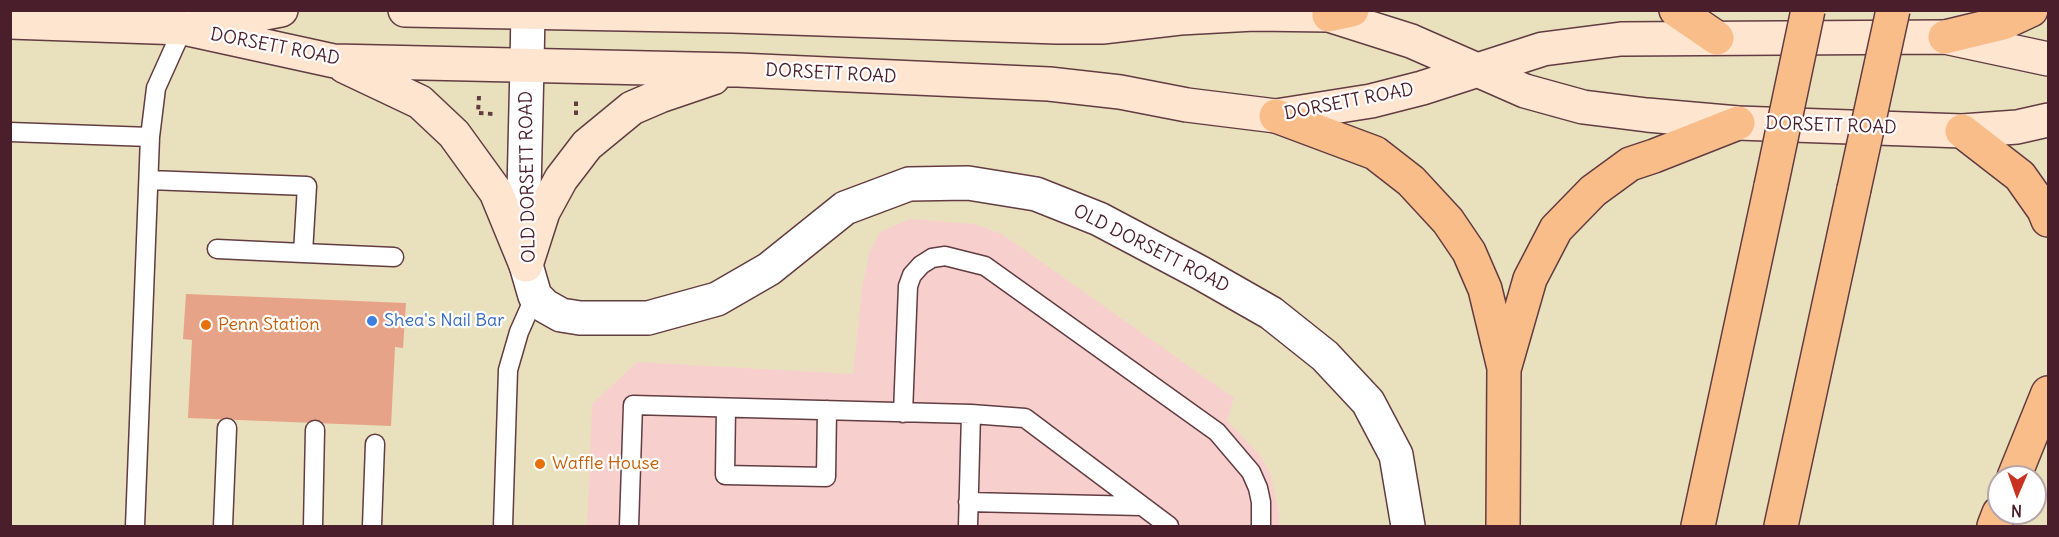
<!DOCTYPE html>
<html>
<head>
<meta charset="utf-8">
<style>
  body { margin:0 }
  #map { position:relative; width:2059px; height:537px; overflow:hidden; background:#e9e1bd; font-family:Delius,sans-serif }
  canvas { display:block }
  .frame { position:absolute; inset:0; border:12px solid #4a1f2b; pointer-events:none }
  .north { position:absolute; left:1987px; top:465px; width:60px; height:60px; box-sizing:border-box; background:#fff; border:2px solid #b7a5aa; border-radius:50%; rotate:182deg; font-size:16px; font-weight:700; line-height:24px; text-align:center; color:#4a1f2b }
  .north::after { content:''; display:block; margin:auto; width:21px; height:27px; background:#c8321e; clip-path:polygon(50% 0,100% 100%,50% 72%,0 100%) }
</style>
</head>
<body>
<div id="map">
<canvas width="2059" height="537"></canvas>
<div class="frame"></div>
<div class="north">N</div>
</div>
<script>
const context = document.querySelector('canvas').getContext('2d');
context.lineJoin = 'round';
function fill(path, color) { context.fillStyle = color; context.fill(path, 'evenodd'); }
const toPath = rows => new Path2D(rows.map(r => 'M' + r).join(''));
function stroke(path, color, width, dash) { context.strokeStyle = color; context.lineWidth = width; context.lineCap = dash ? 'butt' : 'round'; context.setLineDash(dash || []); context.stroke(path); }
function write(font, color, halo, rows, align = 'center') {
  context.font = font + ' Delius,sans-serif'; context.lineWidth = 4.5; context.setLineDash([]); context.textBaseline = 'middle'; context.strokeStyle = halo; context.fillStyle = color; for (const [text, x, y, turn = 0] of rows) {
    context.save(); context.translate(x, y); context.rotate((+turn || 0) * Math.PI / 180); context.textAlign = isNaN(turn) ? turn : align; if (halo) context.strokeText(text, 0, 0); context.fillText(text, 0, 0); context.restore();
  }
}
fill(toPath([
  [910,219,974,224,1002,234,1234,398,1227,420,1259,454,1270,473,1279,512,1279,526,587,526,592,404,637,362,853,374,862,288,870,251,880,232]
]), '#f7d0cd');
fill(toPath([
  [186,294,406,303,403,348,395,347,391,426,188,418,192,340,183,339]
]), '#e6a387');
const service = toPath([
  [10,132,150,137],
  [149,180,307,186,303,253,217,249],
  [303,253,394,257],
  [726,408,725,475,826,477,827,410],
  [903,413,908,286,912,275,921,265,932,258,945,256,985,266,1217,432,1251,472,1258,488,1261,502,1261,526],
  [971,414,1025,418,1169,526],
  [968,502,1141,506],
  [135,526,150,137,156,88,183,28,185,10],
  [223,526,227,428],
  [313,526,315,430],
  [372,526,375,444],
  [503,526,508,370,519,332,535,296],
  [629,526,633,405,971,414,968,526]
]);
const minor = toPath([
  [527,65,524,191,526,265,535,296,545,306,561,315,580,318,648,318,717,299,769,269,845,208,909,184,968,183,1036,194,1099,219,1199,272,1271,313,1325,356,1368,402,1396,455,1408,526]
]);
const tertiary = toPath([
  [527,65,528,10]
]);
const secondary = toPath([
  [405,10,732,16,1057,27,1102,27,1180,18,1254,14,1329,15,1411,41,1525,91,1583,107,1647,115,1738,123,1962,131,2017,127,2048,120],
  [10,22,183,28,334,61,738,70,1049,84,1120,92,1187,105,1276,116,1371,101,1422,88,1543,49,1621,39,1945,37,2048,59],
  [200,25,281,10],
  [344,66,420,102,454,134,496,192,526,265],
  [526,265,543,212,561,179,587,145,632,108,660,96,713,78]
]);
const motorway = toPath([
  [1676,10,1717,38],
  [1329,15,1352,10],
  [1945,37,2003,23,2031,10],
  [1276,116,1375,153,1411,181,1448,221,1469,252,1485,289,1504,368,1503,526],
  [1962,131,2020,176,2044,210,2048,220],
  [1505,366,1530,279,1556,229,1593,191,1630,164,1654,156,1738,123],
  [2014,477,2048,393],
  [1698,526,1771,186],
  [1781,526,1854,189],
  [1994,526,1999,513]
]);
stroke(service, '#623c41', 21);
stroke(minor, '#623c41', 36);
stroke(tertiary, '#623c41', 36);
stroke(secondary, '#623c41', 36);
stroke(motorway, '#623c41', 36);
stroke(toPath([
  [479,96,478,113,494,114],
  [576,115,576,100]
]), '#623c41', 4, [4.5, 4.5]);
stroke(service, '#fff', 18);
stroke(minor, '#fff', 33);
stroke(tertiary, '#fff', 33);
stroke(secondary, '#fde5d0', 33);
stroke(motorway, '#f9bd89', 33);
const motorwayBridge = toPath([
  [1771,186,1808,10],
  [1854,189,1893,10]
]);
stroke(motorwayBridge, '#623c41', 36, []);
stroke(motorwayBridge, '#f9bd89', 33);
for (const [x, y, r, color] of [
  [372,321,6,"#3f7fe0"],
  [206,325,6,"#e8710a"],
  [540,464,6,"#e8710a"]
]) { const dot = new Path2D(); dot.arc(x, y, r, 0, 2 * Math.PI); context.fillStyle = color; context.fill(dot); stroke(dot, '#fff', 2); }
write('18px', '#4a1f2b', '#fff', [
  ["DORSETT ROAD",275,47,11],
  ["DORSETT ROAD",831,74,3],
  ["DORSETT ROAD",1349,102,-11],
  ["DORSETT ROAD",1831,126,2],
  ["OLD DORSETT ROAD",528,177,-91],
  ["OLD DORSETT ROAD",1151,249,27]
]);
write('18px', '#366cbe', '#fff', [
  ["Shea's Nail Bar",384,321]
], 'left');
write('18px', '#c56008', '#fff', [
  ["Penn Station",218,325],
  ["Waffle House",552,464]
], 'left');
</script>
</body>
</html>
